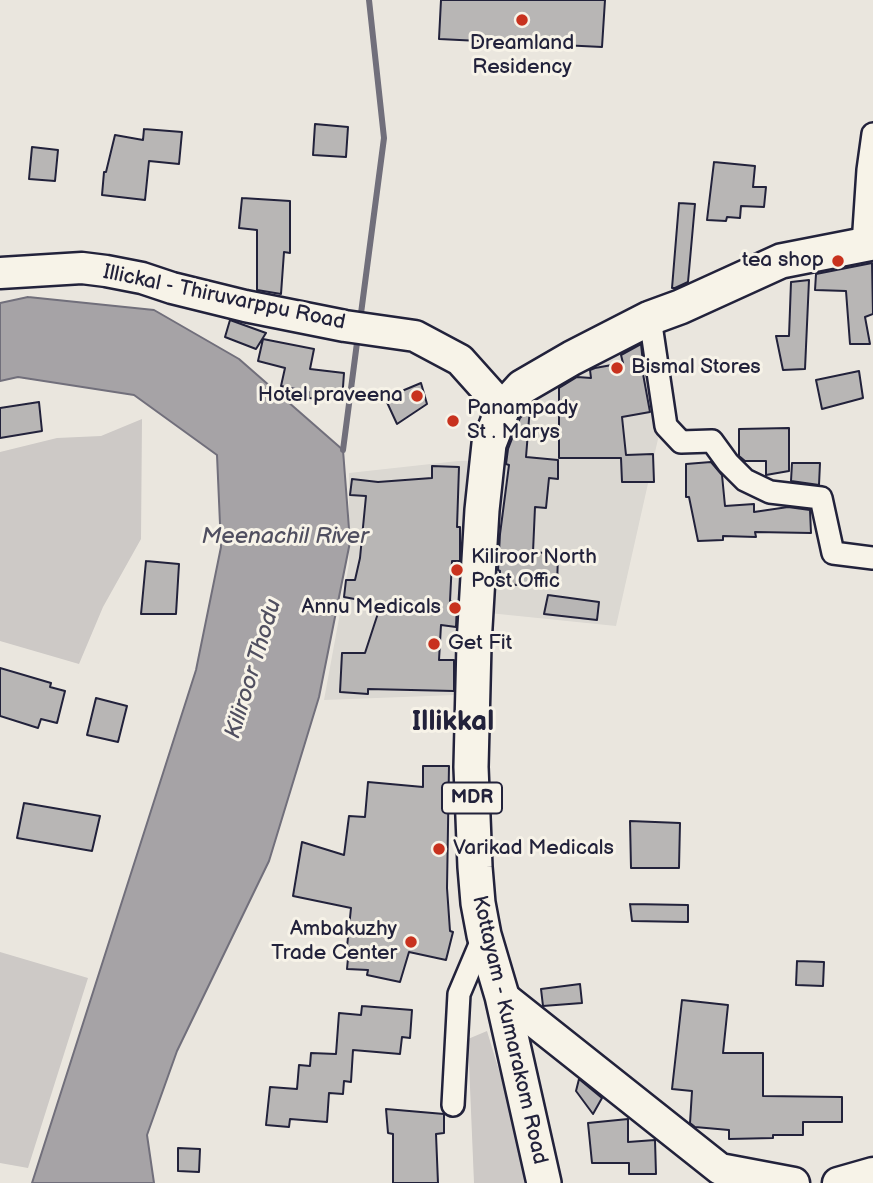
<!DOCTYPE html>
<html>
<head>
<meta charset="utf-8">
<style>
  body { margin:0 }
  canvas { display:block; background:#eae6de }
</style>
</head>
<body>
<canvas width="873" height="1183"></canvas>
<script>
const context = document.querySelector('canvas').getContext('2d');
context.lineJoin = 'round';
function fill(path, color) { context.fillStyle = color; context.fill(path, 'evenodd'); }
const toPath = rows => new Path2D(rows.map(r => 'M' + r).join(''));
function stroke(path, color, width, dash) { context.strokeStyle = color; context.lineWidth = width; context.lineCap = dash ? 'butt' : 'round'; context.setLineDash(dash || []); context.stroke(path); }
function write(font, color, halo, rows, align = 'center') {
  context.font = font + ' "Balsamiq Sans",sans-serif'; context.lineWidth = 6; context.setLineDash([]); context.textBaseline = 'middle'; context.strokeStyle = halo; context.fillStyle = color; for (const [text, x, y, turn = 0] of rows) {
    context.save(); context.translate(x, y); context.rotate((+turn || 0) * Math.PI / 180); context.textAlign = isNaN(turn) ? turn : align; if (halo) context.strokeText(text, 0, 0); context.fillText(text, 0, 0); context.restore();
  }
}
fill(toPath([
  [639,334,658,439,616,626,489,613,482,694,324,700,349,564,349,473,458,461,490,460,505,413]
]), '#dbd8d2');
fill(toPath([
  [142,419,141,539,103,607,79,664,0,641,0,452,57,438,101,436],
  [0,952,88,978,28,1168,0,1163],
  [487,1031,510,1107,526,1183,474,1183,468,1039]
]), '#cdc9c6');
const water = toPath([
  [28,297,154,310,239,359,343,450,350,542,319,697,269,861,177,1051,147,1135,154,1183,32,1183,196,670,221,547,217,455,134,395,18,377,0,381,0,303,28,297]
]);
fill(water, '#a6a3a6');
stroke(water, '#716f7b', 2);
stroke(toPath([
  [360,321,384,138,369,0],
  [343,450,358,335]
]), '#716f7b', 6);
const building = toPath([
  [441,0,605,0,602,47,439,39,441,0],
  [315,124,348,127,346,157,313,155,315,124],
  [144,129,182,132,179,164,149,161,145,200,102,195,104,172,106,172,115,135,143,140,144,129],
  [32,147,58,150,55,181,29,179,32,147],
  [714,162,755,166,753,187,766,187,764,207,741,206,740,218,727,217,726,221,707,220,714,162],
  [242,198,290,201,290,253,284,252,281,294,257,290,257,230,239,228,242,198],
  [679,203,695,204,688,282,675,288,672,288,679,203],
  [872,263,873,314,865,317,870,344,850,344,846,291,815,290,816,274,872,263],
  [809,280,805,369,783,370,776,336,789,336,791,282,809,280],
  [230,320,266,333,256,349,225,337,230,320],
  [263,339,314,349,310,369,344,373,342,401,309,398,309,392,281,386,285,368,258,361,263,339],
  [641,344,643,363,641,363,650,412,622,417,626,455,653,454,654,482,622,482,621,458,559,458,559,388,577,377,591,378,590,370,595,368,623,363,621,355,641,344],
  [859,371,863,398,822,409,816,380,859,371],
  [421,383,427,404,397,424,385,398,421,383],
  [39,402,42,431,0,438,0,408,39,402],
  [530,407,526,457,558,460,558,479,549,478,546,508,535,507,533,552,558,554,557,587,500,584,500,571,498,570,500,534,509,465,506,464,508,449,520,418,530,407],
  [789,428,789,471,766,475,766,461,745,461,739,456,739,429,789,428],
  [711,462,722,475,725,506,754,504,754,512,788,507,810,510,811,533,755,532,756,537,723,536,723,540,698,541,689,497,686,497,686,464,711,462],
  [792,463,820,463,819,485,791,481,792,463],
  [432,466,459,467,457,527,460,527,460,561,452,561,450,601,457,602,456,627,441,625,439,660,454,660,454,691,368,689,368,694,340,692,342,653,365,653,381,604,344,597,346,580,355,580,360,558,366,496,350,495,352,479,378,482,432,478,432,466],
  [146,561,179,564,176,614,141,614,146,561],
  [548,595,599,602,597,620,544,614,548,595],
  [0,668,51,683,50,687,65,691,57,723,41,719,38,728,0,716,0,668],
  [96,698,127,706,118,742,87,735,96,698],
  [423,766,449,766,447,888,450,931,453,932,446,960,409,952,400,982,367,975,368,970,347,969,349,947,347,947,351,908,293,896,302,842,344,855,349,816,365,817,368,782,423,787,423,766],
  [24,803,100,816,92,851,17,838,24,803],
  [630,821,680,823,679,868,631,868,630,821],
  [630,904,688,905,688,922,632,921,630,904],
  [797,961,824,962,823,986,796,985,797,961],
  [580,984,582,1003,543,1006,541,989,580,984],
  [682,1000,728,1005,723,1053,763,1053,763,1096,842,1097,842,1122,803,1122,803,1135,773,1135,773,1138,729,1139,729,1130,695,1127,690,1123,692,1091,672,1089,682,1000],
  [362,1006,412,1010,410,1038,402,1037,400,1054,353,1050,351,1082,344,1081,343,1094,329,1093,327,1122,290,1119,289,1127,266,1125,270,1087,297,1089,299,1065,310,1066,311,1053,336,1054,339,1013,361,1015,362,1006],
  [579,1079,602,1098,593,1114,576,1091,579,1079],
  [386,1109,444,1114,444,1133,436,1134,438,1183,393,1183,393,1134,388,1133,386,1109],
  [628,1119,628,1142,655,1140,656,1174,629,1174,629,1163,592,1163,588,1123,628,1119],
  [178,1148,200,1149,199,1172,178,1171,178,1148]
]);
fill(building, '#b8b6b5');
stroke(building, '#22223b', 2);
const street = toPath([
  [863,245,868,170,873,134],
  [650,318,666,426,681,442,712,441,728,463,745,480,770,492,821,498,833,553,873,558],
  [453,1105,459,994,484,935]
]);
const secondary = toPath([
  [0,273,82,268,106,271,142,278,172,288,245,306,345,326,415,336,460,360,503,408],
  [502,996,720,1169,794,1183],
  [838,1183,873,1173]
]);
const primary = toPath([
  [544,1183,502,996,484,935,478,903,475,867,471,767,474,644,482,510,489,444,503,408,522,387,572,358,650,318,680,307,781,261,873,243]
]);
stroke(street, '#22223b', 26);
stroke(secondary, '#22223b', 35);
stroke(primary, '#22223b', 38);
stroke(street, '#f7f3e8', 21);
stroke(secondary, '#f7f3e8', 30);
stroke(primary, '#f7f3e8', 33);
for (const [x, y, r, color] of [
  [522,20,7,"#c8321e"],
  [838,261,7,"#c8321e"],
  [617,368,7,"#c8321e"],
  [417,396,7,"#c8321e"],
  [453,421,7,"#c8321e"],
  [457,570,7,"#c8321e"],
  [455,608,7,"#c8321e"],
  [434,644,7,"#c8321e"],
  [439,849,7,"#c8321e"],
  [411,942,7,"#c8321e"]
]) { const dot = new Path2D(); dot.arc(x, y, r, 0, 2 * Math.PI); context.fillStyle = color; context.fill(dot); stroke(dot, '#f7f3e8', 2.5); }
for (const [x, y, w] of [
  [472,798,60]
]) { const box = new Path2D(); box.roundRect(x - w / 2, y - 15.5, w, 31, 5); context.fillStyle = '#f7f3e8'; context.fill(box); stroke(box, '#22223b', 2); }
write('bold 19px', '#22223b', null, [
  ["MDR",472,798]
]);
write('21px', '#22223b', '#f7f3e8', [
  ["Dreamland",522,44,"center"],
  ["Residency",522,68,"center"],
  ["tea shop",824,261,"right"],
  ["Bismal Stores",631,368],
  ["Hotel praveena",403,396,"right"],
  ["Panampady",467,409],
  ["St . Marys",467,433],
  ["Kiliroor North",471,558],
  ["Post Offic",471,582],
  ["Annu Medicals",441,608,"right"],
  ["Get Fit",448,644],
  ["Varikad Medicals",453,849],
  ["Ambakuzhy",397,930,"right"],
  ["Trade Center",397,954,"right"]
], 'left');
write('21px', '#22223b', '#f7f3e8', [
  ["Illickal - Thiruvarppu Road",224,298,12],
  ["Kottayam - Kumarakom Road",509,1030,77]
]);
write('italic 23px', '#504f60', '#f7f3e8', [
  ["Meenachil River",285,537],
  ["Kiliroor Thodu",254,669,-73]
]);
write('bold 28px', '#22223b', '#f7f3e8', [
  ["Illikkal",453,723]
]);
</script>
</body>
</html>
